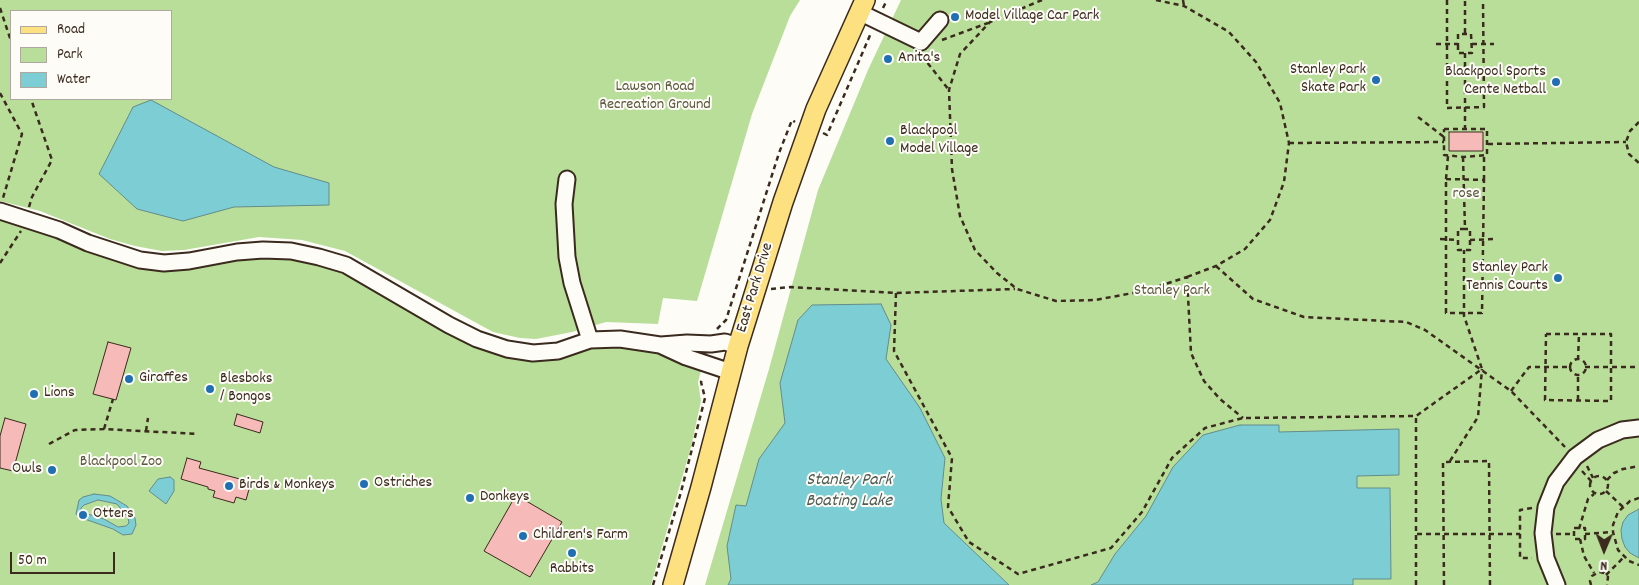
<!DOCTYPE html>
<html>
<head>
<meta charset="utf-8">
<style>
  body { margin:0 }
  #map { position:relative; width:1639px; height:585px; overflow:hidden; background:#fdfcf7; font-family:Dekko,sans-serif }
  canvas { display:block }
  .legend { position:absolute; left:10px; top:10px; width:162px; height:90px; box-sizing:border-box; background:#fdfcf7; border:1px solid #afa8a0; margin:0; padding:6px 9px; list-style:none; font-size:15px; color:#3b2a1e }
  .legend li { display:flex; align-items:center; gap:10px; height:25px }
  .legend b { width:25px; border:1px solid #afa8a0 }
  .north { position:absolute; left:1579px; top:525px; width:50px; height:50px; -webkit-text-stroke:4px #fdfcf7; paint-order:stroke; rotate:181deg; font-size:14px; font-weight:700; line-height:20px; text-align:center; color:#3b2a1e }
  .north::after { content:''; display:block; margin:auto; width:18px; height:22px; background:#3b2a1e; clip-path:polygon(50% 0,100% 100%,50% 72%,0 100%) }
  .scale { position:absolute; left:10px; top:552px; width:105px; height:22px; box-sizing:border-box; border:2px solid #3b2a1e; border-top:0; padding-left:6px; font-size:15px; line-height:18px; white-space:nowrap; color:#3b2a1e; -webkit-text-stroke:4px #fdfcf7; paint-order:stroke }
</style>
</head>
<body>
<div id="map">
<canvas width="1639" height="585"></canvas>
<ul class="legend">
<li><b style="height:6px;background:#fde080"></b>Road</li>
<li><b style="height:14px;background:#b9de99"></b>Park</li>
<li><b style="height:14px;background:#7dced4"></b>Water</li>
</ul>
<div class="north">N</div>
<div class="scale">50 m</div>
</div>
<script>
const context = document.querySelector('canvas').getContext('2d');
context.lineJoin = 'round';
function fill(path, color) { context.fillStyle = color; context.fill(path, 'evenodd'); }
const toPath = rows => new Path2D(rows.map(r => 'M' + r).join(''));
function stroke(path, color, width, dash) { context.strokeStyle = color; context.lineWidth = width; context.lineCap = dash ? 'butt' : 'round'; context.setLineDash(dash || []); context.stroke(path); }
function write(font, color, halo, rows, align = 'center') {
  context.font = font + ' Dekko,sans-serif'; context.lineWidth = 4; context.setLineDash([]); context.textBaseline = 'middle'; context.strokeStyle = halo; context.fillStyle = color; for (const [text, x, y, turn = 0] of rows) {
    context.save(); context.translate(x, y); context.rotate((+turn || 0) * Math.PI / 180); context.textAlign = isNaN(turn) ? turn : align; if (halo) context.strokeText(text, 0, 0); context.fillText(text, 0, 0); context.restore();
  }
}
fill(toPath([
  [0,0,800,0,790,16,752,114,697,301,663,298,658,324,606,322,572,332,536,339,520,338,493,332,345,251,302,240,259,237,184,250,162,251,135,246,110,239,40,211,0,201],
  [11,11,171,11,171,99,11,99],
  [901,0,1639,0,1639,585,705,585,769,369,818,190,868,70],
  [0,211,140,260,237,252,319,257,507,349,620,339,703,363,698,382,701,401,691,447,651,585,0,585]
]), '#b9de99');
const water = toPath([
  [151,100,274,167,329,183,329,205,234,207,183,221,137,209,99,174,133,107,151,100],
  [881,304,891,325,886,359,920,408,945,458,941,499,944,523,1009,585,728,585,731,579,727,546,736,505,746,506,759,459,785,423,780,383,798,320,812,305,881,304],
  [1240,425,1279,425,1279,432,1399,429,1399,475,1357,476,1357,488,1390,488,1391,579,1353,579,1353,585,1091,585,1098,582,1115,554,1146,516,1173,467,1203,435,1240,425],
  [170,477,174,480,174,491,166,504,149,491,158,479,170,477],
  [94,494,110,496,127,506,135,518,136,525,132,534,123,535,113,529,79,517,76,514,79,500,83,497,94,494],
  [98,500,117,504,128,518,129,523,126,526,118,527,104,519,81,512,81,508,84,505,98,500],
  [1639,509,1639,558,1630,553,1625,547,1622,539,1621,530,1623,522,1628,515,1639,509]
]);
fill(water, '#7dced4');
stroke(water, '#638c8b', 1);
const building = toPath([
  [1449,132,1483,132,1483,151,1449,151,1449,132],
  [108,342,131,348,116,400,93,394,108,342],
  [237,414,263,422,260,433,234,425,237,414],
  [5,418,26,424,13,471,0,468,0,436,5,418],
  [187,458,201,462,199,468,251,482,246,500,236,497,234,503,213,497,215,491,208,489,208,487,181,479,187,458],
  [516,495,562,522,530,577,484,551,516,495]
]);
fill(building, '#f6bab9');
stroke(building, '#3b2a1e', 1);
const minor = toPath([
  [859,12,921,42,940,20],
  [567,179,564,204,567,257,572,283,590,340],
  [0,211,59,230,88,243,140,260,164,263,189,261,237,252,263,250,291,251,319,257,346,265,449,325,477,339,507,349,533,353,558,351,590,340,620,339,660,345,686,357,731,372],
  [661,345,687,343,711,344,725,342,738,346],
  [1557,585,1546,558,1543,533,1546,507,1556,482,1575,457,1598,440,1622,430,1639,428]
]);
const major = toPath([
  [673,585,701,487,738,346,783,202,816,109,865,0]
]);
stroke(minor, '#3b2a1e', 19);
stroke(major, '#3b2a1e', 22);
stroke(toPath([
  [1042,0,990,22,960,54,949,90,952,169,960,216,975,250,997,273,1017,289,1056,301,1095,300,1144,291,1187,277,1191,353,1204,381,1220,399,1243,418],
  [1156,0,1184,6,1229,32,1256,62,1280,103,1289,143,1284,182,1270,220,1245,249,1216,266,1187,277],
  [1183,0,1184,6],
  [1447,0,1447,108,1484,107,1483,0],
  [1465,1,1465,34],
  [0,8,11,41],
  [883,8,887,0],
  [942,40,988,23],
  [1436,44,1458,44,1458,34,1471,34,1472,53,1458,53,1458,44],
  [1472,44,1494,44],
  [1465,53,1465,129],
  [922,56,949,90],
  [0,93,22,134,3,198],
  [1418,117,1444,137],
  [1639,122,1630,131,1626,142,1629,154,1639,163],
  [1444,129,1487,129,1487,155,1463,157,1444,155,1444,129],
  [823,133,827,135,871,33],
  [1289,143,1444,142],
  [1488,144,1626,142],
  [1463,157,1465,229,1458,229,1458,250,1470,250,1470,229,1465,229],
  [1446,179,1484,180,1482,313,1446,313,1446,179],
  [1446,179,1448,156],
  [1484,180,1484,155],
  [29,207,32,197,52,160,31,99],
  [1440,239,1458,240],
  [1470,240,1496,239],
  [0,263,21,231],
  [1216,266,1253,299,1304,317,1406,322,1425,330,1511,391,1565,447],
  [771,289,791,287,896,293,1015,289],
  [896,293,894,351,952,458,948,507,969,542,1018,574,1111,548,1142,512,1172,458,1205,428,1243,418,1416,416,1482,369,1464,316,1464,250],
  [717,329,726,320,779,153,792,120,795,122],
  [1546,334,1611,334,1611,401,1545,400,1546,334],
  '1570 367a8 8 0 1 1 16 0a8 8 0 1 1-16 0Z',
  [1578,360,1579,334],
  [1585,367,1639,367],
  [1511,391,1529,367,1570,367],
  [1578,400,1578,375],
  [104,429,113,399],
  [146,431,148,418],
  [49,444,75,430,104,429,198,434],
  [1450,461,1478,417,1482,369],
  [1587,466,1593,478],
  [1582,471,1591,481],
  '1590 485a9 9 0 1 1 18 0a9 9 0 1 1-18 0Z',
  [1607,480,1614,473,1623,469,1639,466],
  [1606,491,1623,507],
  [1639,498,1630,501,1618,512,1613,525,1613,532,1618,550,1629,561,1639,565],
  [1532,508,1520,510,1520,558,1532,558],
  [1574,528,1585,528,1585,539,1574,539,1574,528],
  [1579,529,1588,499,1594,494],
  [1417,534,1520,534],
  [1556,534,1574,534],
  [1585,534,1613,532],
  [1580,539,1584,556,1594,573],
  [1606,575,1624,557],
  [653,585,681,492,705,398,701,382,702,377],
  [1416,585,1416,416],
  [1444,585,1443,462,1489,461,1490,585],
  [1591,585,1590,581,1592,576,1599,572,1604,573,1608,577,1607,585]
]), '#3b2a1e', 2.5, [5, 4]);
stroke(minor, '#fdfcf7', 15);
stroke(major, '#fde080', 19);
for (const [x, y, r, color] of [
  [955,17,5,"#1f6fb2"],
  [888,59,5,"#1f6fb2"],
  [1376,80,5,"#1f6fb2"],
  [1556,82,5,"#1f6fb2"],
  [890,141,5,"#1f6fb2"],
  [1558,278,5,"#1f6fb2"],
  [129,379,5,"#1f6fb2"],
  [210,389,5,"#1f6fb2"],
  [34,394,5,"#1f6fb2"],
  [52,470,5,"#1f6fb2"],
  [364,484,5,"#1f6fb2"],
  [229,486,5,"#1f6fb2"],
  [470,498,5,"#1f6fb2"],
  [83,515,5,"#1f6fb2"],
  [523,536,5,"#1f6fb2"],
  [572,553,5,"#1f6fb2"]
]) { const dot = new Path2D(); dot.arc(x, y, r, 0, 2 * Math.PI); context.fillStyle = color; context.fill(dot); stroke(dot, '#fdfcf7', 2); }
write('16px', '#3b2a1e', '#fdfcf7', [
  ["Model Village Car Park",965,17],
  ["Anita's",898,59],
  ["Stanley Park",1366,71,"right"],
  ["Skate Park",1366,89,"right"],
  ["Blackpool Sports",1546,73,"right"],
  ["Cente Netball",1546,91,"right"],
  ["Blackpool",900,132],
  ["Model Village",900,150],
  ["Stanley Park",1548,269,"right"],
  ["Tennis Courts",1548,287,"right"],
  ["Giraffes",139,379],
  ["Blesboks",220,380],
  ["/ Bongos",220,398],
  ["Lions",44,394],
  ["Owls",42,470,"right"],
  ["Ostriches",374,484],
  ["Birds & Monkeys",239,486],
  ["Donkeys",480,498],
  ["Otters",93,515],
  ["Children's Farm",533,536],
  ["Rabbits",572,570,"center"]
], 'left');
write('16px', '#5a573d', '#fdfcf7', [
  ["Lawson Road",655,88],
  ["Recreation Ground",655,106],
  ["rose",1466,195],
  ["Stanley Park",1172,292],
  ["Blackpool Zoo",121,463]
]);
write('16px', '#3b2a1e', '#fdfcf7', [
  ["East Park Drive",756,288,-73]
]);
write('italic 18px', '#4f5b55', '#fdfcf7', [
  ["Stanley Park",849,482],
  ["Boating Lake",849,503]
]);
</script>
</body>
</html>
